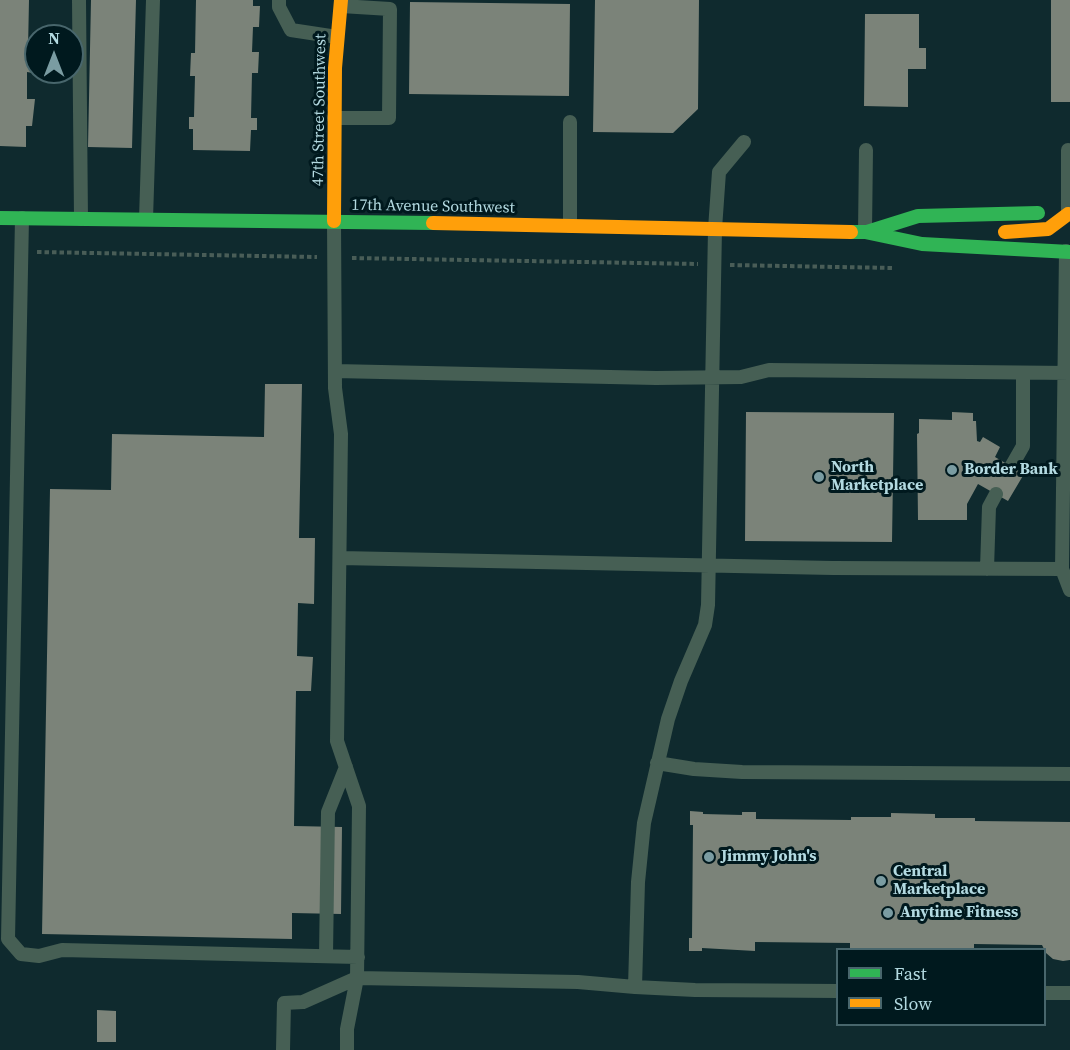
<!DOCTYPE html>
<html>
<head>
<meta charset="utf-8">
<style>
  body { margin:0 }
  #map { position:relative; width:1070px; height:1050px; overflow:hidden; background:#0f2a2e; font-family:"Source Serif 4",serif }
  canvas { display:block }
  .legend { position:absolute; left:836px; top:948px; width:210px; height:78px; box-sizing:border-box; background:#00191e; border:2px solid #48666c; margin:0; padding:8px 10px; list-style:none; font-size:18px; color:#b3dae1 }
  .legend li { display:flex; align-items:center; gap:12px; height:30px }
  .legend b { width:30px; border:2px solid #48666c }
  .north { position:absolute; left:24px; top:24px; width:60px; height:60px; box-sizing:border-box; background:#00191e; border:2px solid #48666c; border-radius:50%; rotate:0deg; font-size:16px; font-weight:700; line-height:24px; text-align:center; color:#b3dae1 }
  .north::after { content:''; display:block; margin:auto; width:21px; height:27px; background:#7a9ca2; clip-path:polygon(50% 0,100% 100%,50% 72%,0 100%) }
</style>
</head>
<body>
<div id="map">
<canvas width="1070" height="1050"></canvas>
<ul class="legend">
<li><b style="height:8px;background:#30b455"></b>Fast</li>
<li><b style="height:8px;background:#ff9f0a"></b>Slow</li>
</ul>
<div class="north">N</div>
</div>
<script>
const context = document.querySelector('canvas').getContext('2d');
context.lineJoin = 'round';
function fill(path, color) { context.fillStyle = color; context.fill(path, 'evenodd'); }
const toPath = rows => new Path2D(rows.map(r => 'M' + r).join(''));
function stroke(path, color, width, dash) { context.strokeStyle = color; context.lineWidth = width; context.lineCap = dash ? 'butt' : 'round'; context.setLineDash(dash || []); context.stroke(path); }
function write(font, color, halo, rows, align = 'center') {
  context.font = font + ' "Source Serif 4",serif'; context.lineWidth = 6; context.setLineDash([]); context.textBaseline = 'middle'; context.strokeStyle = halo; context.fillStyle = color; for (const [text, x, y, turn = 0] of rows) {
    context.save(); context.translate(x, y); context.rotate((+turn || 0) * Math.PI / 180); context.textAlign = isNaN(turn) ? turn : align; if (halo) context.strokeText(text, 0, 0); context.fillText(text, 0, 0); context.restore();
  }
}
fill(toPath([
  [0,0,29,0,28,50,34,50,33,73,27,72,27,99,35,99,32,126,26,126,26,147,0,146],
  [91,0,136,0,132,148,88,147],
  [196,0,253,0,253,6,260,6,259,27,253,27,252,52,259,52,258,73,252,73,251,118,257,118,257,130,251,130,250,151,193,150,193,129,189,129,189,117,194,117,195,76,190,76,191,53,195,53],
  [595,0,699,0,698,109,673,133,593,132],
  [1051,0,1070,0,1070,102,1051,102],
  [410,2,570,4,569,96,409,94],
  [865,14,919,14,919,48,926,48,926,69,908,69,908,107,864,106],
  [265,384,302,384,299,538,315,538,314,604,298,603,297,656,313,657,311,691,296,691,294,826,342,827,341,914,292,913,292,939,42,934,50,489,111,490,112,434,264,437],
  [746,412,894,413,892,542,745,541],
  [952,412,973,413,973,421,976,421,977,441,980,442,983,437,1000,447,995,457,1024,474,1008,501,978,484,967,504,967,520,918,520,917,434,919,433,919,419,952,420],
  [690,811,703,812,703,814,742,815,742,812,756,812,756,819,851,820,851,817,891,817,891,813,935,814,935,818,975,818,975,821,1070,822,1070,960,1063,961,1053,959,1046,953,1042,945,974,944,974,949,890,950,850,948,850,943,755,942,755,951,702,948,702,951,689,951,689,938,692,938,693,825,690,825],
  [97,1010,116,1011,116,1042,97,1042]
]), '#7b8379');
stroke(toPath([
  [37,252,317,257],
  [352,258,698,264],
  [730,265,893,268]
]), '#495d57', 4, [4.5, 3]);
stroke(toPath([
  [79,0,81,219],
  [279,0,279,7,291,30,337,37],
  [334,118,389,118,390,9,341,6],
  [1068,150,1068,214],
  [22,218,8,939,21,954,39,956,62,950,358,957],
  [146,219,153,0],
  [334,221,335,388,341,434,337,741,359,806,357,978,347,1029,347,1050],
  [570,226,570,122],
  [865,232,866,150],
  [335,371,656,378,741,377,769,370,1070,373],
  [1011,467,1023,446,1023,373],
  [340,558,833,568,1062,569,1066,251],
  [987,569,989,507,996,494],
  [1062,569,1070,590],
  [657,763,694,769,742,772,1070,774],
  [326,956,328,812,346,767],
  [635,987,695,990,838,991],
  [1044,993,1070,993],
  [283,1050,284,1003,303,1002,357,978,578,982,635,987,638,882,644,823,668,719,681,681,705,625,708,605,715,229,719,172,744,142]
]), '#465f54', 14);
stroke(toPath([
  [0,218,433,223],
  [851,232,865,232,922,244,1070,252],
  [867,232,918,216,1038,213]
]), '#30b455', 14);
stroke(toPath([
  [334,221,335,68,341,0],
  [433,223,851,232],
  [1005,232,1048,229,1068,214]
]), '#ff9f0a', 14);
for (const [x, y, r, color] of [
  [952,470,6,"#7a9ca2"],
  [819,477,6,"#7a9ca2"],
  [709,857,6,"#7a9ca2"],
  [881,881,6,"#7a9ca2"],
  [888,913,6,"#7a9ca2"]
]) { const dot = new Path2D(); dot.arc(x, y, r, 0, 2 * Math.PI); context.fillStyle = color; context.fill(dot); stroke(dot, '#00191e', 2); }
write('16px', '#b3dae1', '#00191e', [
  ["47th Street Southwest",320,110,-89],
  ["17th Avenue Southwest",433,207,1]
]);
write('bold 16px', '#b3dae1', '#00191e', [
  ["North",831,468],
  ["Marketplace",831,486],
  ["Border Bank",964,470],
  ["Jimmy John's",721,857],
  ["Central",893,872],
  ["Marketplace",893,890],
  ["Anytime Fitness",900,913]
], 'left');
</script>
</body>
</html>
